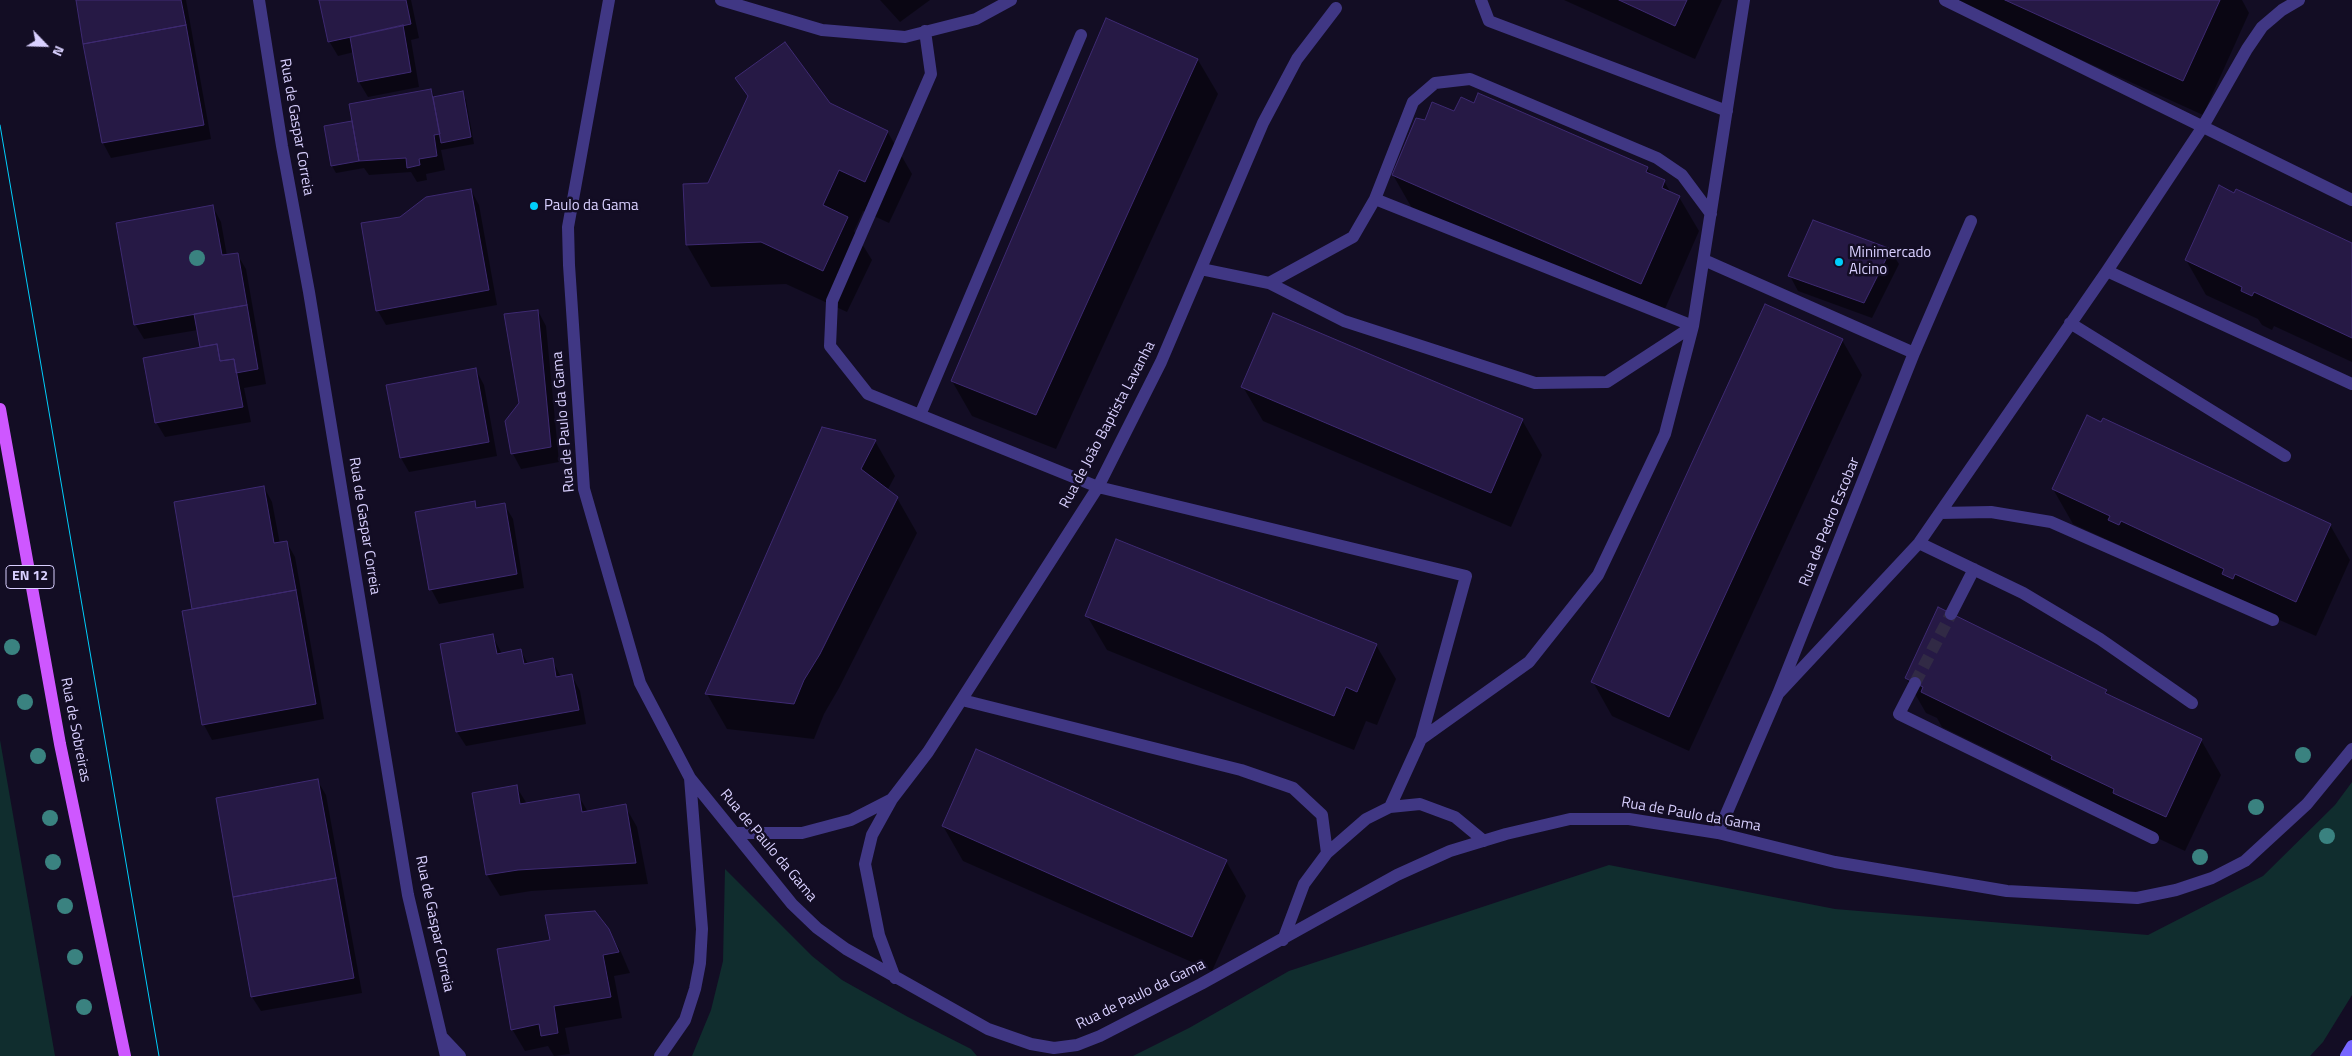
<!DOCTYPE html>
<html>
<head>
<meta charset="utf-8">
<style>
  body { margin:0 }
  #map { position:relative; width:2352px; height:1056px; overflow:hidden; background:#130d24; font-family:"Titillium Web",sans-serif }
  canvas { display:block }
  .north { position:absolute; left:20px; top:20px; width:50px; height:50px; -webkit-text-stroke:4px #130d24; paint-order:stroke; rotate:114deg; font-size:14px; font-weight:700; line-height:20px; text-align:center; color:#d9d0ff }
  .north::after { content:''; display:block; margin:auto; width:18px; height:22px; background:#d9d0ff; clip-path:polygon(50% 0,100% 100%,50% 72%,0 100%) }
</style>
</head>
<body>
<div id="map">
<canvas width="2352" height="1056"></canvas>
<div class="north">N</div>
</div>
<script>
const context = document.querySelector('canvas').getContext('2d');
context.lineJoin = 'round';
function fill(path, color) { context.fillStyle = color; context.fill(path, 'evenodd'); }
const toPath = rows => new Path2D(rows.map(r => 'M' + r).join(''));
function stroke(path, color, width, dash) { context.strokeStyle = color; context.lineWidth = width; context.lineCap = dash ? 'butt' : 'round'; context.setLineDash(dash || []); context.stroke(path); }
function write(font, color, halo, rows, align = 'center') {
  context.font = font + ' "Titillium Web",sans-serif'; context.lineWidth = 5; context.setLineDash([]); context.textBaseline = 'middle'; context.strokeStyle = halo; context.fillStyle = color; for (const [text, x, y, turn = 0] of rows) {
    context.save(); context.translate(x, y); context.rotate((+turn || 0) * Math.PI / 180); context.textAlign = isNaN(turn) ? turn : align; if (halo) context.strokeText(text, 0, 0); context.fillText(text, 0, 0); context.restore();
  }
}
fill(toPath([
  [0,740,55,1056,0,1056],
  [2352,782,2352,995,2323,1042,2310,1056,1133,1056,1189,1028,1289,971,1609,865,1835,909,2148,935,2263,876,2335,805],
  [725,869,812,956,842,980,908,1017,971,1049,977,1056,692,1056,711,1010,723,961]
]), '#102d2e');
fill(toPath([
  [77,0,186,0,211,139,111,158,103,143],
  [321,0,411,0,419,38,411,40,419,87,368,97,359,82,354,52,338,56,329,41],
  [880,0,930,0,900,22],
  [1564,0,1722,0,1695,59],
  [1950,0,2242,0,2249,13,2203,115],
  [1198,60,1218,94,1056,449,972,416,952,381],
  [737,78,829,104,887,131,912,174,889,223,863,211,854,231,872,260,847,312,786,284,711,287,687,245,709,184,749,98],
  [431,90,435,98,462,93,466,100,474,144,441,150,445,170,426,174,427,180,417,182,411,172,369,175,364,168,336,173,332,166,325,127,351,123],
  [1474,104,1647,168,1652,176,1664,181,1671,193,1679,197,1699,231,1661,318,1413,210,1393,175,1425,122],
  [471,190,479,205,497,305,386,325,378,311,401,218],
  [213,207,221,222,227,256,237,254,246,269,266,384,244,388,251,422,165,437,156,422,202,348,198,330,144,339,135,324],
  [2352,245,2352,362,2274,326,2272,330,2262,325,2258,319,2206,295,2186,260],
  [1890,250,1899,264,1872,318,1798,291,1790,276],
  [538,311,546,326,559,462,521,469,513,454,507,421,520,403],
  [1842,340,1862,375,1689,751,1612,716,1593,682],
  [476,370,484,385,497,456,409,472,401,458],
  [1243,387,1522,420,1542,455,1511,527,1263,421],
  [823,429,875,441,895,476,887,491,897,498,917,533,839,688,824,714,814,739,727,729,707,694],
  [264,487,272,502,280,544,287,543,295,557,324,719,212,740,204,725,184,612,193,610,175,503],
  [2053,489,2330,525,2350,560,2316,636,2129,554,2126,548,2073,524],
  [474,502,478,509,504,504,513,519,524,588,439,604,431,589],
  [1087,616,1376,645,1396,679,1377,725,1366,721,1354,750,1107,650],
  [492,635,502,654,521,651,528,664,552,660,561,677,572,676,580,691,586,724,466,746,457,732],
  [1906,678,2106,691,2109,696,2201,740,2221,775,2185,851,2134,827,2072,793,2070,789,1942,727,1937,718,1926,713],
  [317,780,326,795,362,993,261,1011,252,997],
  [516,786,527,804,578,795,588,812,625,806,637,827,648,884,531,891,500,896,487,875,473,794],
  [943,826,1226,861,1246,896,1212,971,963,861],
  [608,930,621,952,630,973,614,976,622,1018,565,1028,570,1054,554,1056,548,1046,525,1051,512,1029]
]), '#0007');
const building = toPath([
  [76,0,181,0,186,25,83,44,76,0],
  [319,0,406,0,411,24,328,42,319,0],
  [1619,0,1687,0,1675,26,1619,0],
  [2005,0,2220,0,2183,81,2005,0],
  [1106,18,1198,59,1036,415,951,381,1106,18],
  [186,25,204,125,102,143,83,44,186,25],
  [403,25,411,72,358,82,350,37,403,25],
  [785,42,830,103,888,131,865,182,839,170,823,205,848,217,823,271,761,242,686,245,683,184,708,183,748,96,735,78,785,42],
  [431,89,440,134,434,135,437,156,419,159,420,165,407,168,406,158,359,161,349,104,431,89],
  [463,91,471,137,441,143,433,97,463,91],
  [1478,93,1648,167,1646,172,1665,180,1662,188,1680,196,1641,284,1392,175,1416,118,1425,120,1432,102,1454,111,1461,97,1474,103,1478,93],
  [352,121,359,161,331,166,324,126,352,121],
  [2219,185,2234,193,2236,189,2352,243,2352,338,2254,292,2252,296,2241,291,2242,287,2185,260,2219,185],
  [471,189,489,290,376,311,361,223,400,217,426,197,471,189],
  [213,205,222,255,238,253,247,305,134,325,116,223,213,205],
  [1813,220,1891,249,1864,303,1788,276,1813,220],
  [1765,304,1843,339,1669,717,1591,682,1765,304],
  [247,305,258,369,236,373,234,359,220,361,217,344,200,347,194,314,247,305],
  [538,310,551,447,511,454,505,421,519,403,504,314,538,310],
  [1273,313,1523,419,1491,493,1241,387,1273,313],
  [217,344,220,361,234,359,243,407,155,423,143,358,217,344],
  [476,368,489,442,400,458,386,385,476,368],
  [2087,415,2101,422,2103,418,2331,524,2296,602,2235,574,2233,579,2222,574,2224,569,2121,521,2119,525,2108,520,2110,516,2052,489,2087,415],
  [822,427,876,440,861,469,898,497,820,654,804,680,794,704,705,694,822,427],
  [264,486,274,543,287,541,296,590,192,609,174,502,264,486],
  [475,501,476,508,505,503,517,574,429,590,415,512,475,501],
  [1116,539,1377,644,1357,692,1346,687,1334,716,1085,616,1116,539],
  [296,590,316,704,202,725,182,611,296,590],
  [1938,607,2107,690,2105,693,2202,739,2166,817,2113,793,2114,789,2051,759,2052,756,1921,692,1923,687,1905,678,1938,607],
  [493,634,497,654,521,649,524,664,553,658,556,677,572,674,579,710,456,732,440,644,493,634],
  [976,749,1227,860,1192,937,942,826,976,749],
  [318,779,336,878,233,897,216,798,318,779],
  [517,785,520,804,579,794,582,812,626,804,636,863,518,870,486,875,472,793,517,785],
  [336,878,354,978,251,997,233,897,336,878],
  [595,911,609,929,619,952,603,955,611,997,554,1006,558,1033,541,1036,539,1024,511,1030,497,949,550,940,545,915,595,911]
]);
fill(building, '#261945');
stroke(building, '#3e2a72', 1);
stroke(toPath([
  [1915,683,1951,614]
]), '#312a45', 12, [12, 6]);
stroke(toPath([
  [259,0,282,146,309,292,408,895,446,1056],
  [609,0,568,227,569,265,584,489,640,683,690,778,792,904,817,928,846,949,988,1029,1031,1044,1054,1048,1077,1045,1100,1036,1201,984,1397,875,1450,851,1506,834,1570,819,1629,819,1718,833,1835,862,2007,891,2137,898,2176,890,2212,878,2245,861,2307,804,2352,749],
  [721,0,822,30,905,37,976,19,1011,0],
  [1481,0,1489,21,1727,111],
  [1945,0,2352,200],
  [925,31,931,74,832,301,830,346,868,394,1098,487,1466,576,1421,739,1390,807],
  [1375,199,1413,102,1435,83,1470,79,1657,158,1682,175,1711,214],
  [1704,260,1914,353],
  [1201,269,1269,283,1353,237,1375,199,1693,326],
  [2107,271,2352,384],
  [1269,283,1344,321,1535,383,1607,382,1693,326],
  [2070,323,2285,456],
  [920,415,1081,35],
  [1940,513,1991,512,2051,522,2273,620],
  [1919,543,2023,593,2100,639,2192,703],
  [1951,614,1974,569],
  [1915,683,1899,714,2153,838],
  [1778,694,1919,543,2107,271,2202,128,2247,49,2262,27,2282,10,2299,0],
  [962,700,1241,770,1293,788,1322,815,1327,853],
  [1421,739,1529,662,1598,575,1665,434,1693,326,1744,0],
  [892,799,872,835,865,864,879,935,895,978],
  [735,833,802,833,851,820,892,799,928,752,1098,487,1161,362,1263,123,1297,59,1336,8],
  [1718,833,1778,694,1914,353,1971,221],
  [1283,940,1304,884,1327,853,1366,819,1390,807,1420,804,1455,817,1484,841],
  [443,1038,460,1056],
  [660,1056,685,1020,695,989,700,963,702,929,690,778]
]), '#403784', 12);
stroke(toPath([
  [2346,1056,2352,1046]
]), '#7767ff', 12);
stroke(toPath([
  [0,409,60,744,125,1056]
]), '#ce57ff', 12);
stroke(toPath([
  [0,125,159,1056]
]), '#00cefb', 1);
context.fillStyle = '#3a8280';
for (const [x, y] of [
  [197,258],
  [12,647],
  [25,702],
  [2303,755],
  [38,756],
  [2256,807],
  [50,818],
  [2327,836],
  [2200,857],
  [53,862],
  [65,906],
  [75,957],
  [84,1007]
]) { context.beginPath(); context.arc(x, y, 8, 0, 2 * Math.PI); context.fill(); }
for (const [x, y, r, color] of [
  [534,206,5,"#00cefb"],
  [1839,262,5,"#00cefb"]
]) { const dot = new Path2D(); dot.arc(x, y, r, 0, 2 * Math.PI); context.fillStyle = color; context.fill(dot); stroke(dot, '#130d24', 2); }
for (const [x, y, w] of [
  [30,577,48]
]) { const box = new Path2D(); box.roundRect(x - w / 2, y - 11.5, w, 23, 4); context.fillStyle = '#130d24'; context.fill(box); stroke(box, '#d9d0ff', 1); }
write('bold 14px', '#d9d0ff', null, [
  ["EN 12",30,577]
]);
write('15px', '#d9d0ff', '#130d24', [
  ["Rua de Gaspar Correia",296,127,80],
  ["Rua de Paulo da Gama",564,422,-95],
  ["Rua de João Baptista Lavanha",1108,425,-62],
  ["Rua de Pedro Escobar",1830,522,-68],
  ["Rua de Gaspar Correia",364,526,81],
  ["Rua de Sobreiras",75,730,79],
  ["Rua de Paulo da Gama",1691,815,10],
  ["Rua de Paulo da Gama",768,846,50],
  ["Rua de Gaspar Correia",434,924,78],
  ["Rua de Paulo da Gama",1141,995,-26]
]);
write('15px', '#d9d0ff', '#130d24', [
  ["Paulo da Gama",544,206],
  ["Minimercado",1849,253],
  ["Alcino",1849,270]
], 'left');
</script>
</body>
</html>
